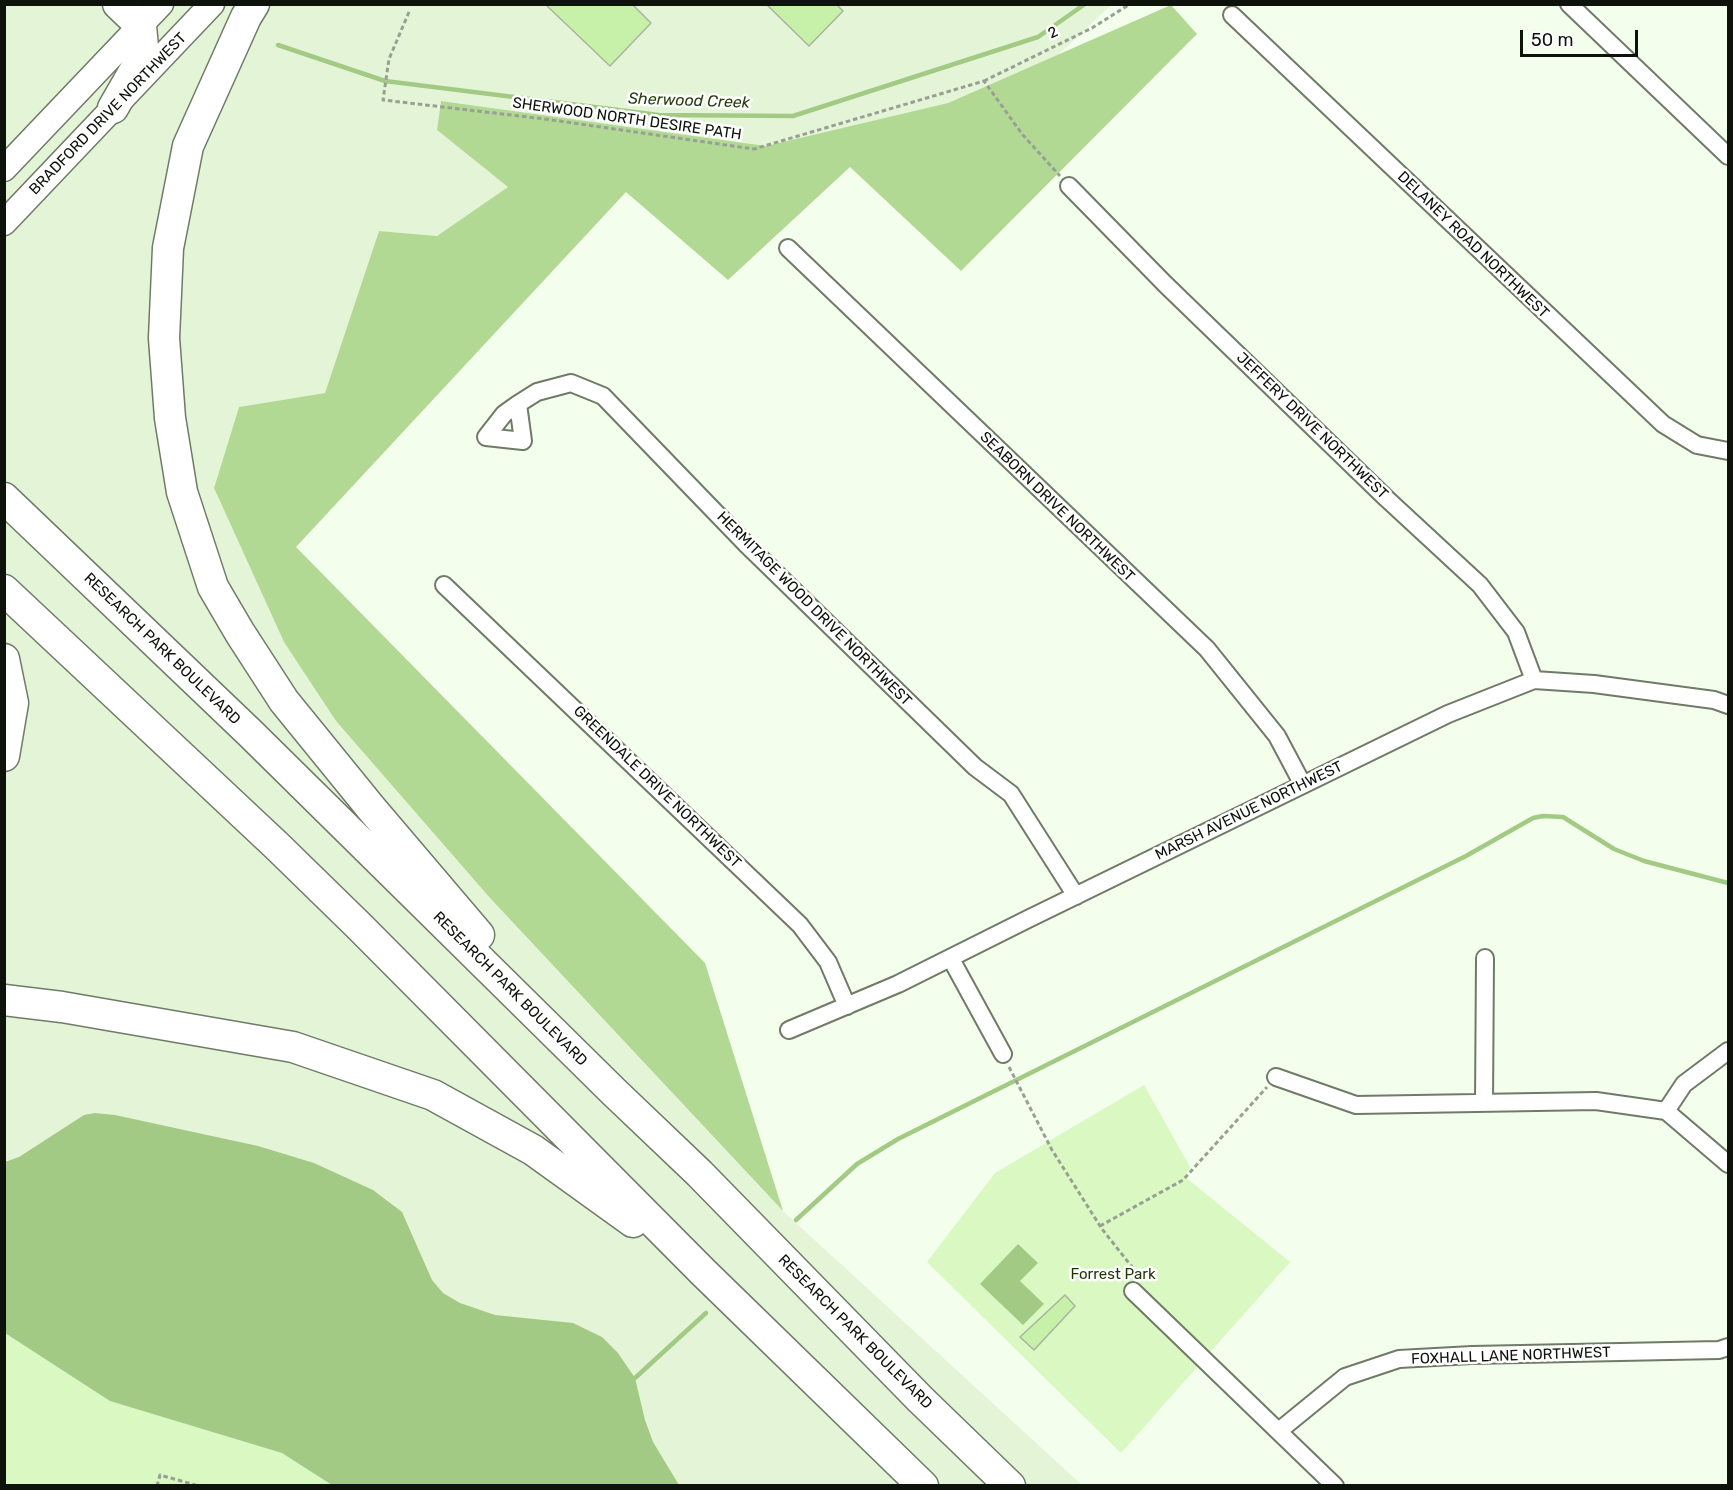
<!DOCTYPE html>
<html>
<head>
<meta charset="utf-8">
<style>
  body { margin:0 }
  #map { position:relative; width:1733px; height:1490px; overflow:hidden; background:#f3feec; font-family:Rubik,sans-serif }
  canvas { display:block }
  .frame { position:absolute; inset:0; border:6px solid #0d120a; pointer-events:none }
  .scale { position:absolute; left:1520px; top:30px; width:118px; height:27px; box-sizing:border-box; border:3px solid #0d120a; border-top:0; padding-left:8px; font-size:18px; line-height:21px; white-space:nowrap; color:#0d120a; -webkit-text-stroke:4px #fff; paint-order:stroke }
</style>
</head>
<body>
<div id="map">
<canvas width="1733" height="1490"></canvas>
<div class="frame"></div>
<div class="scale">50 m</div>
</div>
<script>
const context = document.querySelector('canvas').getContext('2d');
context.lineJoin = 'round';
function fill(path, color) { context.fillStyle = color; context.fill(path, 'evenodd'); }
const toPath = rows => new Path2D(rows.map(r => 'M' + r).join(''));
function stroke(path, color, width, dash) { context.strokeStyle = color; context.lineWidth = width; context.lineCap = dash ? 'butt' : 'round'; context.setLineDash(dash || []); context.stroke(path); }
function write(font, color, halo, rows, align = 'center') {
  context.font = font + ' Rubik,sans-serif'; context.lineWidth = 5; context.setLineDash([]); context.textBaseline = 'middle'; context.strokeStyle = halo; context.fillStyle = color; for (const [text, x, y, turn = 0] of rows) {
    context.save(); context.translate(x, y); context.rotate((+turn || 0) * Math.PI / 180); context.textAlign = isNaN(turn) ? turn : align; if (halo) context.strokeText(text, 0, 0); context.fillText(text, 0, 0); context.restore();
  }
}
fill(toPath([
  [5,5,1111,5,1058,55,948,103,766,146,441,101,437,130,509,187,437,236,379,231,325,393,239,407,214,488,284,641,336,721,490,898,783,1211,1082,1485,5,1486]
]), '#e4f5d7');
fill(toPath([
  [1144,1085,1190,1167,1185,1177,1290,1262,1121,1453,927,1262,995,1173],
  [4,1333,110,1401,282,1453,332,1485,5,1485]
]), '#d9f8c2');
fill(toPath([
  [1171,5,1197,34,961,271,850,167,728,280,626,192,296,547,705,963,783,1211,490,898,336,721,284,642,214,488,239,407,325,393,379,231,437,236,508,187,437,130,441,101,766,146,948,103]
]), '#b2d994');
fill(toPath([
  [95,1113,115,1115,258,1146,314,1163,373,1190,402,1212,432,1280,443,1293,460,1303,495,1315,573,1323,602,1337,618,1353,635,1378,645,1420,653,1442,679,1485,332,1485,282,1453,110,1401,5,1333,5,1162,19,1157,84,1115],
  [1018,1244,1038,1263,1020,1281,1044,1304,1023,1325,980,1284]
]), '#a3ca85');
stroke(toPath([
  [278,45,385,81,659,115,793,116,1038,37,1085,4],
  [796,1220,857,1164,898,1139,1466,856,1533,818,1543,816,1563,817,1614,849,1644,861,1728,883],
  [635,1378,706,1313]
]), '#a3ca85', 4.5);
const building = toPath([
  [545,4,632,4,651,23,610,66,545,4],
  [766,4,836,4,843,11,809,46,766,4],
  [1065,1295,1075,1306,1034,1350,1020,1337,1065,1295]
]);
fill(building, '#c7f0a9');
stroke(building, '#a8b59f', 1.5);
const street = toPath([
  [1569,4,1728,156],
  [1232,15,1663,424,1697,445,1728,451],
  [1069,186,1165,284,1387,499,1480,585,1516,632,1534,680],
  [788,248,1207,649,1277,736,1303,785],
  [518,404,537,392,571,383,603,396,746,544,975,767,1011,794,1076,896],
  [518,404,523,441,486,437,504,414,518,404],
  [444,585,800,925,828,962,847,1006],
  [951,959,1003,1054],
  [789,1030,898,984,1028,919,1448,714,1534,680,1594,684,1714,700,1728,705],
  [1276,1077,1356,1105,1596,1101,1666,1111,1728,1164],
  [1484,1103,1485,958],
  [1666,1111,1684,1084,1728,1051],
  [1133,1291,1335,1486],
  [1280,1430,1345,1377,1399,1359,1472,1355,1719,1350,1728,1347]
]);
const secondary = toPath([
  [4,169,161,4],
  [4,223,212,4]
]);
const highway = toPath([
  [254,4,246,17,188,146,168,248,164,338,170,418,182,492,213,587,240,633,284,701,371,808,479,935],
  [113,108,136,68,143,47,141,26,118,4],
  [4,498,250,733,614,1092,699,1173,920,1399,1010,1486],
  [4,590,277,846,359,926,704,1273,923,1486],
  [4,659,13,703,4,756],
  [4,1000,62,1007,293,1047,433,1095,533,1150,633,1222]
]);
stroke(street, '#6f7b67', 20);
stroke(secondary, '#6f7b67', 27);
stroke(highway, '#6f7b67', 33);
stroke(toPath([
  [409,12,389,59,383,100,545,119,754,149,984,81,1022,134,1060,176],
  [984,81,1092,28,1130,4],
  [1009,1067,1052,1150,1102,1229,1140,1277],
  [1100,1226,1183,1180,1267,1087],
  [157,1486,160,1475,199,1486]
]), '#97a092', 3, [4.5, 3]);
stroke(street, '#fff', 16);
stroke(secondary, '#fff', 24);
stroke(highway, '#fff', 30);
write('15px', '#0d120a', '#fff', [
  ["2",1053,33,-26],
  ["BRADFORD DRIVE NORTHWEST",108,114,-46],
  ["SHERWOOD NORTH DESIRE PATH",627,119,8],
  ["DELANEY ROAD NORTHWEST",1473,245,44],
  ["JEFFERY DRIVE NORTHWEST",1312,426,44],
  ["SEABORN DRIVE NORTHWEST",1057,507,44],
  ["HERMITAGE WOOD DRIVE NORTHWEST",814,609,45],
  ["RESEARCH PARK BOULEVARD",162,649,44],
  ["GREENDALE DRIVE NORTHWEST",657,787,44],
  ["MARSH AVENUE NORTHWEST",1249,811,-26],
  ["RESEARCH PARK BOULEVARD",510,989,45],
  ["RESEARCH PARK BOULEVARD",855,1332,45],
  ["FOXHALL LANE NORTHWEST",1511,1356,-2]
]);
write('15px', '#1e3603', '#fff', [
  ["Forrest Park",1113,1275]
]);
write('italic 16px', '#263f0e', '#fff', [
  ["Sherwood Creek",689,101,2]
]);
</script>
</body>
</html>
